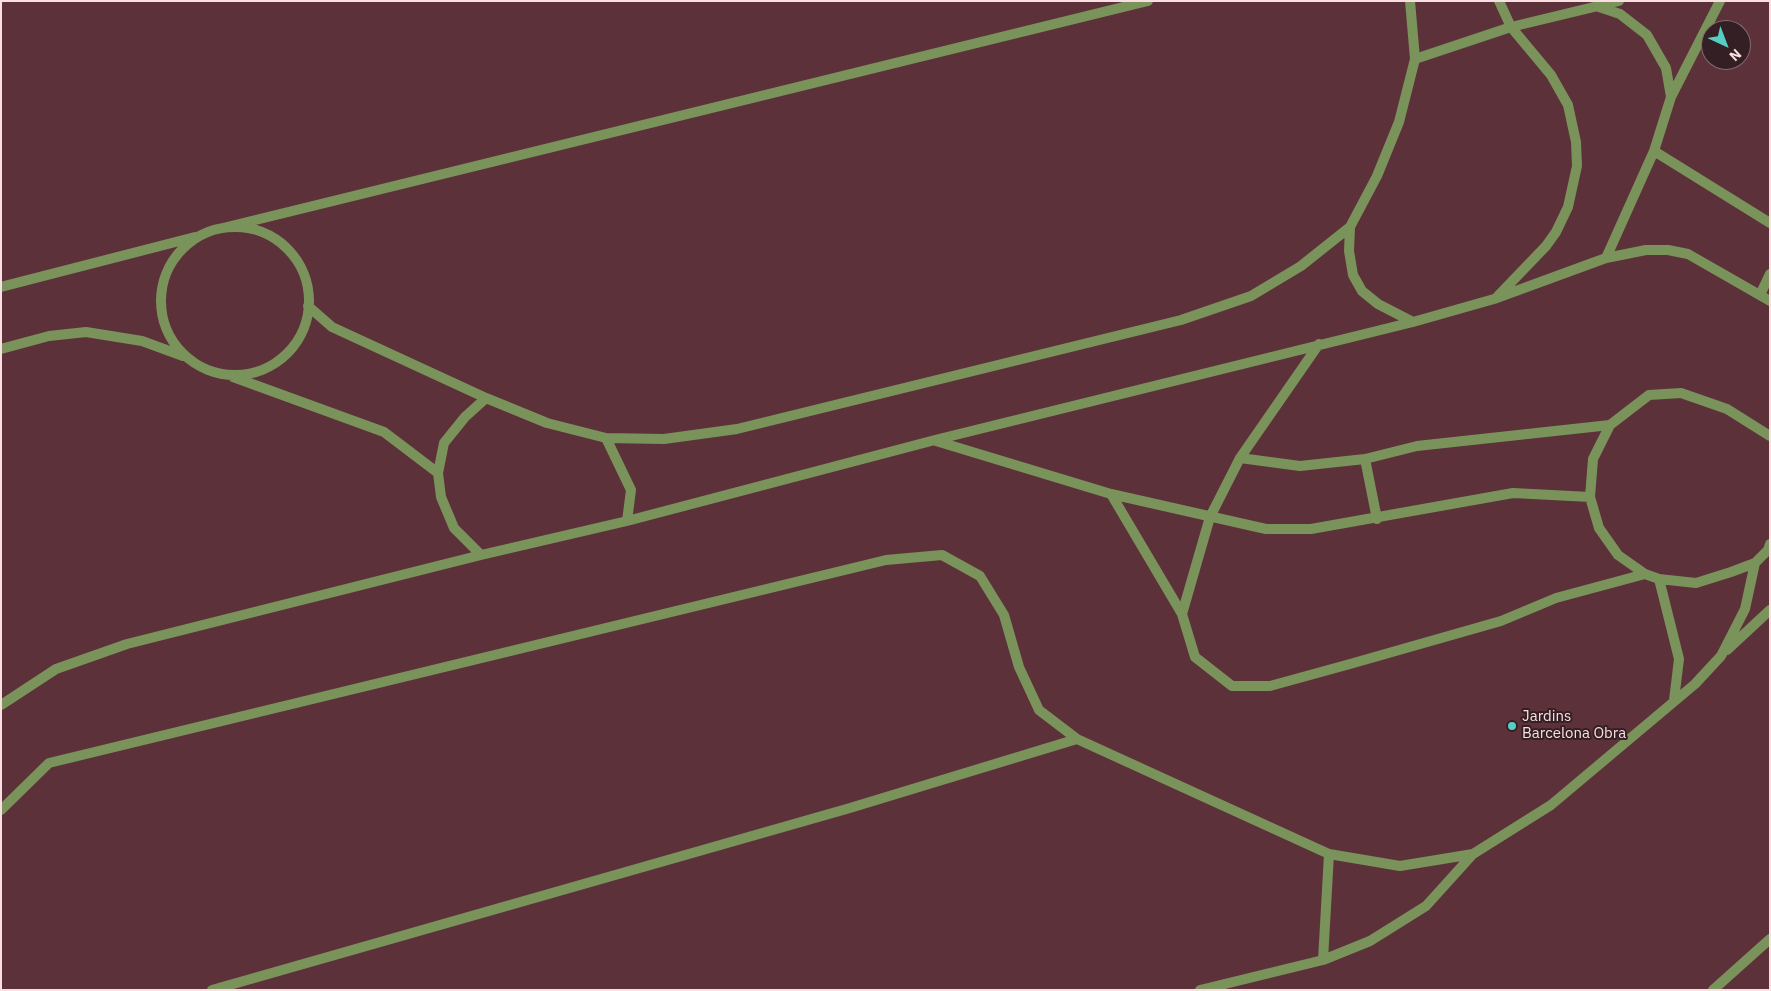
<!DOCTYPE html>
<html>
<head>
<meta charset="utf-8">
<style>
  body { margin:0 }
  #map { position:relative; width:1771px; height:991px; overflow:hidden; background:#5c313a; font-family:"IBM Plex Sans",sans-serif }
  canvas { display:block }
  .frame { position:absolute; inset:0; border:2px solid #fbdee2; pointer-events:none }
  .north { position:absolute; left:1701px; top:20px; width:50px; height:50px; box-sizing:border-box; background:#342024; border:1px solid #846c70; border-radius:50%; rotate:137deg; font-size:14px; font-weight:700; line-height:20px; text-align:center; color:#fbdee2 }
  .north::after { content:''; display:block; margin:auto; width:18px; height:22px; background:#56cec4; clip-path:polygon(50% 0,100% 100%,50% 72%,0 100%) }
</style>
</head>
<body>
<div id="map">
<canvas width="1771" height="991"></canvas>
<div class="frame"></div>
<div class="north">N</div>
</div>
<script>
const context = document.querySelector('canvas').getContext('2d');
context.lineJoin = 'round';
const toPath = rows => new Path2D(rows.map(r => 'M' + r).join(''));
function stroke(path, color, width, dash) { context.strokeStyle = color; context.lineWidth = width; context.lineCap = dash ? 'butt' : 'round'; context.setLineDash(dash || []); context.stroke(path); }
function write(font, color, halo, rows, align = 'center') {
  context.font = font + ' "IBM Plex Sans",sans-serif'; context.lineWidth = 4; context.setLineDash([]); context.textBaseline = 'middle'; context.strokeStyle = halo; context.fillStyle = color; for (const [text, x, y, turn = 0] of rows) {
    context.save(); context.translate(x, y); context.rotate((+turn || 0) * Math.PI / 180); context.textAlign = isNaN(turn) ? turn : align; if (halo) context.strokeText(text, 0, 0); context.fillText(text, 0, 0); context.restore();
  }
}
stroke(toPath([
  [1599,7,1620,14,1647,35,1666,68,1671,97],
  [1415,59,1511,27,1619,1],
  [1654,151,1770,223],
  [1350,227,1349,251,1353,275,1362,291,1378,304,1413,322],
  '161 301a74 74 0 1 1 148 0a74 74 0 1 1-148 0Z',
  [223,228,1148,1],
  [1606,258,1654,151,1671,97,1720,1],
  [1,287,195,237],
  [1760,295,1770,274],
  [1498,296,1546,246,1556,232,1568,207,1577,166,1576,142,1568,105,1551,75,1511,27,1499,1],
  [308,306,332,327,486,398,547,423,606,438,664,439,737,429,1181,320,1251,296,1301,266,1350,227,1377,176,1399,122,1415,59,1410,1],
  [1,349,49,336,86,332,142,341,183,356],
  [233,377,384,432,438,473],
  [1770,436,1727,409,1681,393,1649,395,1610,425,1593,459,1590,497,1599,528,1618,555,1645,574,1659,579,1696,583,1731,572,1755,563,1768,550,1770,544],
  [606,438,631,490,627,521],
  [936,441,1111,494,1182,614,1195,657,1232,686,1270,686,1350,664,1501,621,1556,598,1645,574],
  [1240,458,1300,466,1365,459,1417,446,1610,425],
  [1365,459,1377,519],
  [1111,494,1266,529,1311,529,1513,493,1590,497],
  [481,555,454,528,441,497,438,473,444,443,465,417,486,398],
  [1659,579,1679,659,1674,700],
  [1182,614,1210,517,1240,458,1319,344],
  [1727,650,1770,610],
  [1,705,56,669,127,644,481,555,627,521,935,440,1413,322,1494,299,1606,258,1646,250,1668,250,1688,254,1770,301],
  [1,810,49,763,886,560,942,555,980,576,1004,615,1019,667,1039,710,1077,739],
  [1323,960,1329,854],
  [212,990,850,808,1077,739,1329,854,1400,866,1473,854],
  [1200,990,1323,960,1370,941,1426,906,1473,854,1551,805,1695,684,1721,656,1745,609,1755,563],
  [1713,990,1770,939]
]), '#7a935a', 10);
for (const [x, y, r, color] of [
  [1512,726,5,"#56cec4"]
]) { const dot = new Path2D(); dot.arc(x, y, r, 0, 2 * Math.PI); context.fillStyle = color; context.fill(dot); stroke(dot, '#342024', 2); }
write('15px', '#fbdee2', '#342024', [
  ["Jardins",1522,717],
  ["Barcelona Obra",1522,734]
], 'left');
</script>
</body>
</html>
